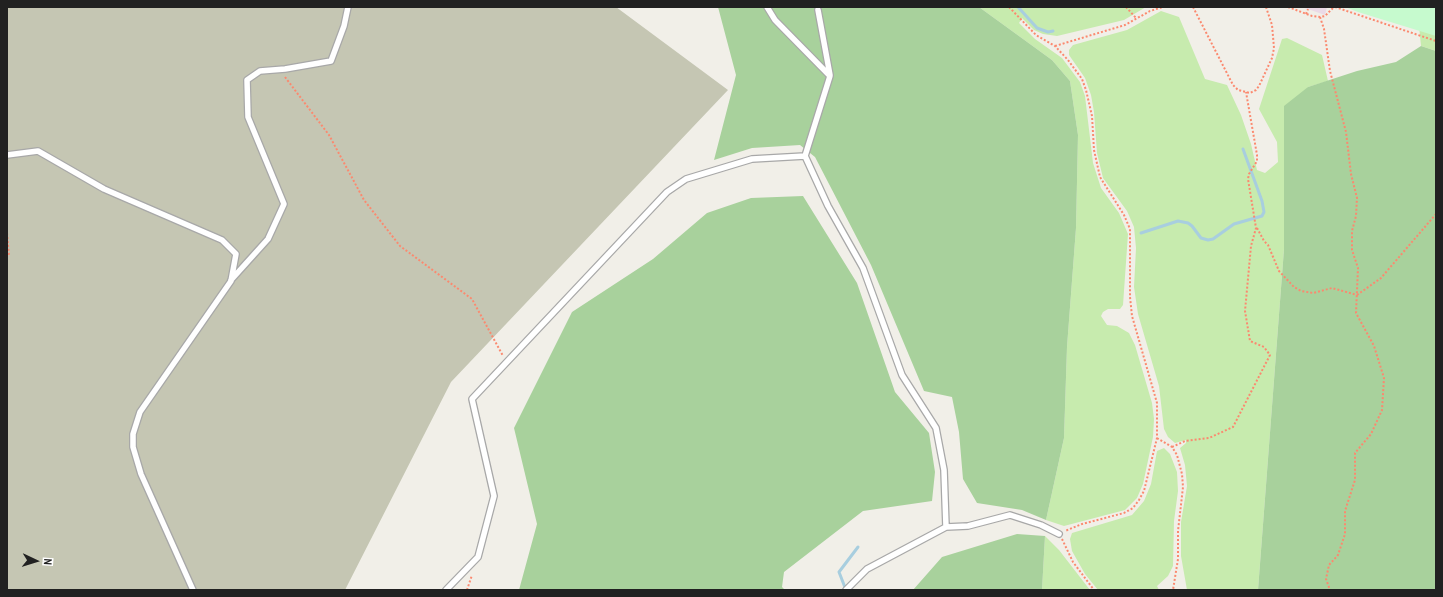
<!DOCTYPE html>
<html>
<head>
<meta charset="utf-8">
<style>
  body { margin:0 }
  #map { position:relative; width:1443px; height:597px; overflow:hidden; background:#f1efe8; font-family:"PT Sans Narrow",sans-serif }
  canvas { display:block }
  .frame { position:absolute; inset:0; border:8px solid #212121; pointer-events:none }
  .north { position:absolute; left:16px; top:541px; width:40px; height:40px; -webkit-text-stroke:3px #fff; paint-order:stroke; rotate:94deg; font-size:11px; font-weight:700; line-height:16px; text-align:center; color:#212121 }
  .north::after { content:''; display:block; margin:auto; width:14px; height:18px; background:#212121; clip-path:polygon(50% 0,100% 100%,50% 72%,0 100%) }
</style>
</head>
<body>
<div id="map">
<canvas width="1443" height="597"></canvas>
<div class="frame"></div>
<div class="north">N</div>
</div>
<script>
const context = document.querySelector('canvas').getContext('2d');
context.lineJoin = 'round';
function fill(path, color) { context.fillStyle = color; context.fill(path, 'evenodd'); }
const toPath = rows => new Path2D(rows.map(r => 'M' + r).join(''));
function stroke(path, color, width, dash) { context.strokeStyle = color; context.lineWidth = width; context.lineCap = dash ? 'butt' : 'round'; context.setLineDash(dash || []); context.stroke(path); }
fill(toPath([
  [1302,7,1327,7,1325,15]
]), '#ebdae6');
fill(toPath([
  [7,7,616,7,728,90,451,382,345,590,7,590]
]), '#c5c6b3');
fill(toPath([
  [979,7,1146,7,1124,20,1057,36,1043,34,1034,30,1022,18,1019,23,1035,39,1062,58,1080,82,1085,96,1093,163,1101,188,1119,213,1128,234,1123,305,1120,309,1108,309,1103,312,1101,316,1107,325,1117,326,1129,333,1135,345,1152,403,1154,419,1153,437,1143,484,1137,498,1125,510,1064,526,1046,520,1064,438,1067,347,1076,228,1078,135,1070,81,1052,60],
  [1161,11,1179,17,1205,79,1227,85,1241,115,1251,144,1257,170,1265,173,1278,162,1277,142,1259,109,1282,39,1287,38,1322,55,1328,81,1308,87,1284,174,1284,249,1258,590,1187,590,1181,556,1181,522,1187,486,1185,465,1180,448,1186,443,1186,440,1175,443,1168,437,1164,429,1159,386,1138,314,1134,287,1136,248,1134,227,1127,211,1103,178,1097,153,1094,112,1091,95,1085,78,1069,55,1069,50,1073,45,1127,30],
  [1419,26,1436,31,1436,51,1421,46],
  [1164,448,1170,454,1177,472,1178,491,1174,521,1173,566,1168,576,1157,586,1159,590,1098,590,1085,574,1072,551,1070,539,1072,533,1132,515,1144,501,1151,484,1157,451],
  [1045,536,1059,550,1090,590,1042,590]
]), '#c7ebae');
fill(toPath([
  [718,7,979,7,1052,60,1070,81,1078,135,1076,228,1067,347,1064,438,1046,520,1022,510,977,503,963,479,959,432,952,397,924,391,871,265,815,157,800,145,752,148,714,160,736,75],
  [1421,46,1436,51,1436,590,1258,590,1284,249,1284,106,1308,87,1357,71,1396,62],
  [803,196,857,283,895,392,929,433,935,472,932,501,863,511,784,572,782,587,785,590,519,590,537,524,514,428,572,312,653,259,707,213,751,198],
  [1017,534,1045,536,1042,590,913,590,942,557]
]), '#a8d19c');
fill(toPath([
  [1345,7,1436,7,1436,36,1358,12]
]), '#c6face');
stroke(toPath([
  [1018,7,1037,28,1048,32,1053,31],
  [1141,233,1178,221,1188,223,1192,226,1201,238,1208,240,1213,239,1234,224,1262,216,1264,212,1262,201,1243,149],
  [846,590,839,572,858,547]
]), '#a8cedf', 3);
const service = toPath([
  [767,7,775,20,830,76,805,156,828,206,863,268,902,375,936,428,944,470,946,527,968,526,1010,515,1041,525,1059,534],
  [818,10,830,75],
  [7,155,38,151,104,189,222,240,236,254,231,281,140,412,133,434,133,447,141,474,193,590],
  [231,280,268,239,284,204,248,117,247,80,260,71,285,69,331,61,344,26,348,7],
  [446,590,478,557,494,496,472,399,667,192,686,179,752,159,805,156],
  [846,590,867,569,946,527]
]);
stroke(service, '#a8a8a8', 8);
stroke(toPath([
  [1009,7,1036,35,1055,46,1068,60,1082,79,1086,90,1092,116,1094,150,1100,177,1124,215,1130,229,1130,297,1132,316,1157,403,1157,438,1144,491,1139,500,1133,508,1124,513,1082,524,1065,531],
  [1126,7,1136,18],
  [1193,7,1233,85,1238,90,1250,93,1256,90,1259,86,1272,58,1274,48,1272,25,1266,7],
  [1288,7,1312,16,1320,17,1325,16,1334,7],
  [1335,7,1436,41],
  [1306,14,1308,9],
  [1320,17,1324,29,1330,71,1346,132,1351,174,1357,198,1356,216,1352,231,1352,250,1358,268,1356,313,1374,346,1384,378,1382,410,1371,434,1355,453,1355,480,1345,511,1345,534,1338,555,1329,565,1326,579,1330,590],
  [1055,46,1125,25,1150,11,1163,7],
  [285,77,329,135,364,200,400,246,472,299,503,356],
  [1257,228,1264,241,1268,245,1279,271,1294,287,1301,291,1313,293,1332,288,1357,295],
  [7,233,9,256],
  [1357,295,1381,278,1436,214],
  [1157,438,1172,447,1177,455,1182,474,1183,487,1178,531,1178,559,1173,590],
  [1172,447,1185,441,1209,438,1233,427,1270,355,1264,347,1250,341,1245,311,1251,246,1256,228,1248,179,1249,174,1257,161,1257,155,1246,92],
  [1062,539,1073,562,1094,590],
  [467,590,472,575]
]), '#fb896f', 2, [2, 2]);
stroke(service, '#fff', 5.5);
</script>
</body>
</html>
